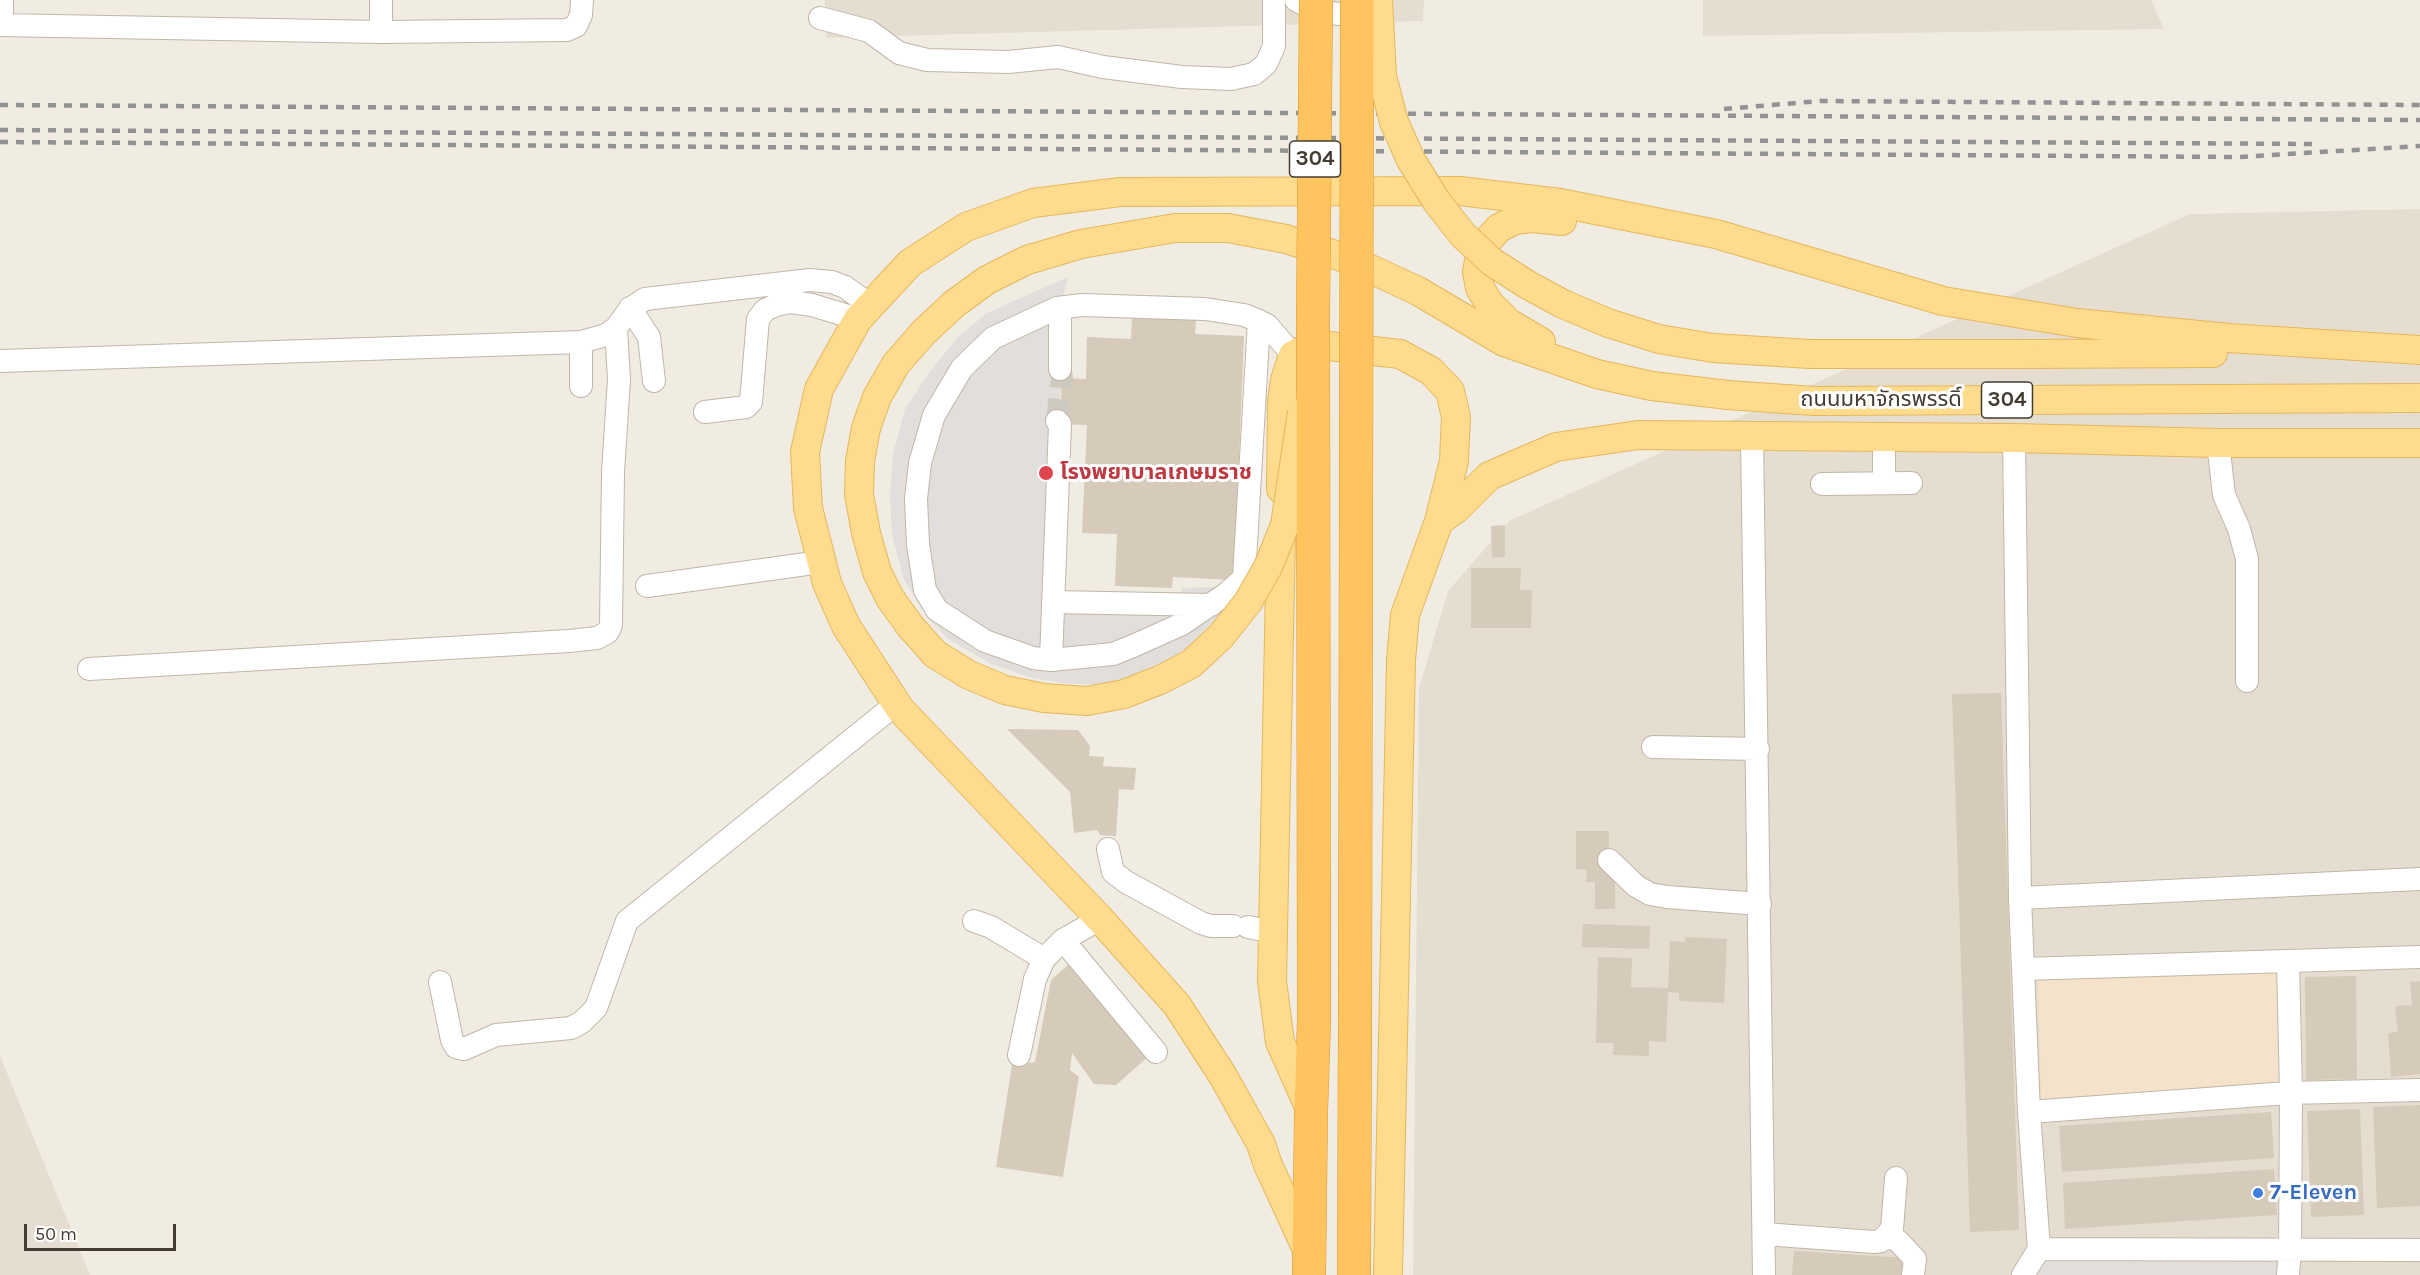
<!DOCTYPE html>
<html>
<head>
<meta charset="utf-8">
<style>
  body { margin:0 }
  #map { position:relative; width:2420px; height:1275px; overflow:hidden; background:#f1ece2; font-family:Karla,sans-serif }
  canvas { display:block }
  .scale { position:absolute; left:24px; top:1224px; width:152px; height:27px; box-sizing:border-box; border:3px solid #433c32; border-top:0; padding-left:8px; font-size:18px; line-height:21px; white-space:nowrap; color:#433c32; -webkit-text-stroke:4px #fff; paint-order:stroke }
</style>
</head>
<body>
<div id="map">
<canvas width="2420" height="1275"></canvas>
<div class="scale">50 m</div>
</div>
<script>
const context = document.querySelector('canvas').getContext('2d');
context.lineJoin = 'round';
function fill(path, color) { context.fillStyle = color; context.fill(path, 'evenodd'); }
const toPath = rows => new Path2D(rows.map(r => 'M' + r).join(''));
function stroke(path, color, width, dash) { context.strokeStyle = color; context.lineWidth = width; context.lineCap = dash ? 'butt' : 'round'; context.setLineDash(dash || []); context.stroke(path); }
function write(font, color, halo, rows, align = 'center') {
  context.font = font + ' Karla,"Noto Sans Thai",sans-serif'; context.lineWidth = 6; context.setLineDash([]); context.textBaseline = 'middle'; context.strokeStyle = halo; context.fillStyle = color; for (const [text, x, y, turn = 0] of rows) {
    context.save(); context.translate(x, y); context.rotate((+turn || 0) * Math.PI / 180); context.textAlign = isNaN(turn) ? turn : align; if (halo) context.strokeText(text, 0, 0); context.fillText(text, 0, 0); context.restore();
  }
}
fill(toPath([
  [825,0,1424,0,1423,21,826,38],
  [1703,0,2151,0,2164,29,1703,36],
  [2420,209,2420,1275,1413,1275,1419,688,1448,591,1509,521,2190,214],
  [0,1056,90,1275,0,1275]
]), '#e5ded0');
fill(toPath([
  [2280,971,2285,1084,2041,1099,2038,979]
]), '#f5e2cb');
fill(toPath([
  [1068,277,1060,308,1062,378,1057,420,1053,593,1181,597,1182,588,1242,586,1219,616,1183,651,1155,669,1115,684,1070,684,1032,678,991,664,948,639,927,617,904,580,892,535,890,496,893,454,905,409,931,370,958,337,987,313],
  [2039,1249,2299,1258,2298,1275,2027,1275]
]), '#e1dedb');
fill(toPath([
  [1132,317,1196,320,1195,334,1244,336,1234,580,1173,577,1172,588,1115,586,1117,534,1082,533,1087,425,1060,424,1062,378,1086,379,1087,337,1131,339],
  [1505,525,1505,557,1492,558,1491,526],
  [1471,568,1521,568,1520,590,1532,590,1531,628,1471,628],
  [2001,693,2019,1230,1970,1232,1952,694],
  [1007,729,1078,730,1090,746,1089,756,1104,757,1103,766,1136,768,1134,790,1119,789,1116,836,1100,835,1097,830,1074,833,1070,792],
  [1576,831,1609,831,1608,870,1615,870,1615,909,1595,909,1595,882,1586,882,1587,870,1576,869],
  [1583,924,1650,926,1649,949,1582,947],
  [1685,937,1727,939,1724,1003,1679,1001,1679,993,1668,992,1666,1042,1649,1041,1649,1056,1613,1055,1614,1043,1596,1043,1598,957,1632,958,1631,987,1668,988,1670,941,1685,942],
  [1069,964,1151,1054,1116,1085,1094,1084,1072,1053,1070,1070,1079,1077,1063,1177,996,1167,1012,1065,1035,1062,1051,980],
  [2356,976,2357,1079,2306,1080,2305,977],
  [2420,981,2420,1074,2391,1077,2388,1033,2398,1032,2395,1006,2412,1005,2410,982],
  [2420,1105,2420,1206,2377,1208,2373,1107],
  [2360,1109,2364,1215,2311,1217,2307,1111],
  [2271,1112,2274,1158,2062,1172,2059,1126],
  [2274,1169,2277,1215,2065,1229,2063,1183],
  [1794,1251,1908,1258,1908,1275,1792,1275]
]), '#d6caba');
stroke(toPath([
  [1057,421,1062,378,1060,369]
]), '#cec9bf', 22, [22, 11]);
const minor = toPath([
  [2,0,2,25],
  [381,0,381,32],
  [1296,0,1319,12,1340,14,1361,10,1369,5],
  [820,18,869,31,899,53,927,60,1008,62,1058,57,1103,67,1182,77,1231,79,1254,74,1266,64,1274,46,1274,0],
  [0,25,381,32,567,30,576,26,581,15,582,0],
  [630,308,649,337,654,381],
  [1259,321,1244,578,1226,594,1182,624,1133,646,1113,654,1051,660,1033,658,985,641,937,610,925,590,918,544,916,499,920,463,934,415,962,368,993,338,1057,308,1082,305,1205,309,1244,315,1259,321,1267,325,1293,355],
  [581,342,581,386],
  [0,361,581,342,606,335,616,328,630,309,645,299,810,280,832,282,845,287,870,305],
  [1060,369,1060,308],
  [705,412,746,407,751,402,758,319,765,310,776,305,791,302,812,305,858,319],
  [1752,437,1764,1275],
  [1884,438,1884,483],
  [2014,438,2020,898,2029,1112,2039,1249,2420,1250],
  [2218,443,2224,495,2239,529,2247,559,2247,681],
  [1822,484,1911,483],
  [647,586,821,562],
  [1053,602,1211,605],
  [1051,660,1060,424,1057,421],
  [89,669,569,641,597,638,608,632,611,625,613,472,619,379,616,328],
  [1653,747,1758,749],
  [1108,849,1113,872,1126,882,1201,923,1211,926,1233,926],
  [1609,860,1636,886,1650,894,1667,897,1760,904],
  [2020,898,2420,879],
  [974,921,991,927,1044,959],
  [1248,927,1273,932],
  [1063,940,1156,1052],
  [2288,962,2291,1093,2290,1250,2288,1275],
  [2023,969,2420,957],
  [440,982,452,1040,456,1047,464,1049,496,1035,571,1028,582,1022,596,1008,627,921,896,704],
  [1019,1055,1035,979,1044,959,1063,940,1100,919],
  [2029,1112,2288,1093,2420,1090],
  [1764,1234,1874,1242,1881,1241,1892,1229,1896,1178],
  [1887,1236,1898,1241,1915,1259,1913,1275],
  [2023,1275,2039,1249]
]);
const major = toPath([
  [1541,342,1509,323,1489,303,1480,288,1477,272,1480,255,1488,240,1499,228,1515,220,1532,218,1562,221],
  [2020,354,2213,353],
  [866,428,877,397,896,364,923,333,954,304,987,280,1027,260,1081,244,1175,228,1228,228,1286,239,1351,260,1418,291,1504,342,1597,374,1652,386,1728,395,1814,401,2420,398],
  [1281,489,1282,402,1285,380,1293,355,1301,351,1320,345,1400,354,1431,371,1450,391,1456,417,1454,461,1439,521,1405,615,1401,660,1388,1275],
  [1439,521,1456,509,1489,476,1556,447,1638,435,2014,438,2218,443,2420,443],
  [1281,535,1272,981,1280,1042,1311,1111],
  [1309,1254,1268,1165,1261,1144,1223,1076,1177,1005,1100,919,900,709,846,626,827,583,808,508,805,452,819,389,858,319,910,263,966,227,1033,203,1120,192,1460,191,1560,203,1716,234,1943,301,2077,323,2229,338,2420,350]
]);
const highway = toPath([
  [1309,1275,1311,1111,1314,1021],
  [1354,1275,1355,1018]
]);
stroke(minor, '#c0b6a7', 24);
stroke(major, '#e5b75c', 30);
stroke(highway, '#df982e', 34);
stroke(minor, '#fff', 22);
stroke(major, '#ffdb8d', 28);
stroke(highway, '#ffc45f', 33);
stroke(toPath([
  [0,105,2420,120],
  [1724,109,1820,101,2420,105],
  [0,130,2313,144],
  [0,142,2239,157,2420,146]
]), '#929292', 4.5, [8, 8]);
const majorBridge = toPath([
  [1378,0,1382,76,1394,122,1411,160,1437,202,1463,235,1492,262,1528,285,1563,304,1608,323,1659,339,1713,348,1810,354,2020,354],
  [866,428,860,461,859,494,866,533,877,572,890,598,910,626,935,654,969,675,1005,690,1044,698,1087,701,1124,694,1160,680,1191,664,1221,636,1248,602,1268,567,1285,525,1302,412]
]);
const highwayBridge = toPath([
  [1355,1018,1357,0],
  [1314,1021,1313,318,1316,0]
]);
stroke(majorBridge, '#e5b75c', 30, []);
stroke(highwayBridge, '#df982e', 34, []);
stroke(majorBridge, '#ffdb8d', 28);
stroke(highwayBridge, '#ffc45f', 33);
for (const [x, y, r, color] of [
  [1046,473,8,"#e0444e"],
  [2258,1193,6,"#3f7fe0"]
]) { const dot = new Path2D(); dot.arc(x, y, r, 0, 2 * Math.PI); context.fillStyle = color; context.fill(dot); stroke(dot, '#fff', 2); }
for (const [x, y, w] of [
  [1315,159,51],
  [2007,400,51]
]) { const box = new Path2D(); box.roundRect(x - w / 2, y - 18, w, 36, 4.5); context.fillStyle = '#fff'; context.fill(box); stroke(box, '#433c32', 1.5); }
write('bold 21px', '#433c32', null, [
  ["304",1315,159],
  ["304",2007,400]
]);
write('22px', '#433c32', '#fff', [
  ["ถนนมหาจักรพรรดิ์",1881,400]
]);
write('bold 22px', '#be3a42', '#fff', [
  ["โรงพยาบาลเกษมราช",1060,473]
], 'left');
write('bold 22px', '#366cbe', '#fff', [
  ["7-Eleven",2270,1193]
], 'left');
</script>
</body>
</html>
